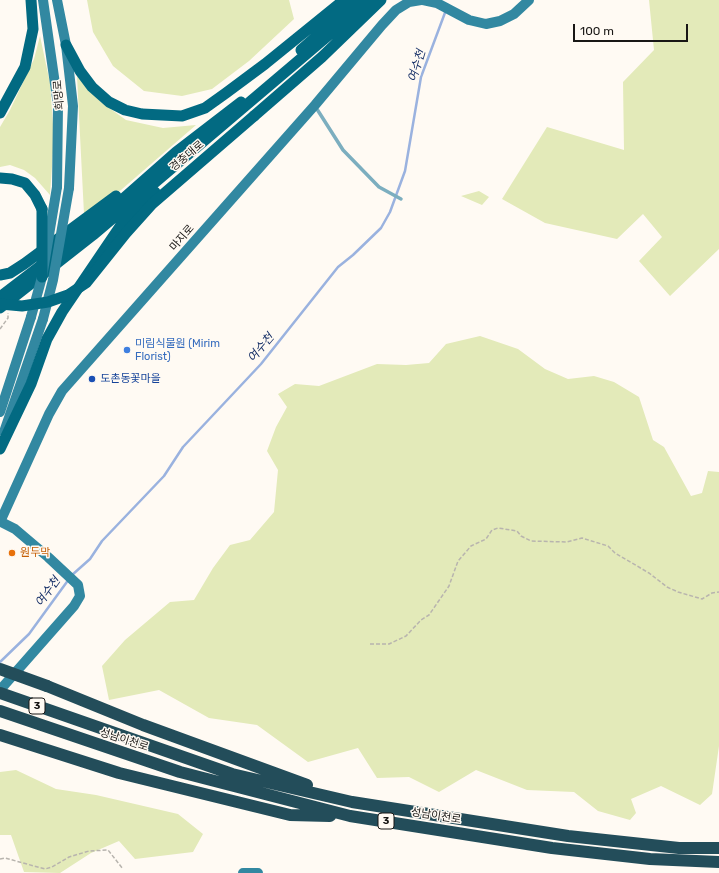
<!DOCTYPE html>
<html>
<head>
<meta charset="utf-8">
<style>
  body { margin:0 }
  #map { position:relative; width:719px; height:873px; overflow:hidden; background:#fffaf3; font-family:Rubik,sans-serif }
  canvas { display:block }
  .scale { position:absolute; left:573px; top:24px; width:115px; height:18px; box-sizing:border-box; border:2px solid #191715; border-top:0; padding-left:5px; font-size:12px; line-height:14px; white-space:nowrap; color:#191715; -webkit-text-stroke:3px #fffaf3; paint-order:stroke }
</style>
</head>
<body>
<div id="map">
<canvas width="719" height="873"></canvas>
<div class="scale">100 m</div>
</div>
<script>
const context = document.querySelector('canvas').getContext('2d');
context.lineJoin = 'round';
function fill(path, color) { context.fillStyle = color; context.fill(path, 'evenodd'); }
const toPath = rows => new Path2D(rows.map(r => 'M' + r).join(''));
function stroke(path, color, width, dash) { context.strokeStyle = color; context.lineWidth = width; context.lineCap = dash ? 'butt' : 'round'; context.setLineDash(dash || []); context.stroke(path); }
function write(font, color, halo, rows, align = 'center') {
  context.font = font + ' Rubik,"Noto Sans KR",sans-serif'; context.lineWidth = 3; context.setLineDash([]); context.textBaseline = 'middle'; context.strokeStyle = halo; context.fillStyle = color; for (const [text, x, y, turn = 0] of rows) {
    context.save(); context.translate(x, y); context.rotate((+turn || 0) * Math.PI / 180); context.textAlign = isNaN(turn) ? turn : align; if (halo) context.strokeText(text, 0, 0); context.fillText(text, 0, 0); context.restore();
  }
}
fill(toPath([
  [87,0,289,0,294,19,249,61,212,89,182,96,144,91,113,66,93,32],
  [649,0,719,0,719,249,670,296,639,261,662,237,643,214,617,239,545,223,502,199,547,127,624,150,623,82,654,50],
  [40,36,50,83,54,138,50,195,35,178,24,170,10,165,0,167,0,127,10,110,34,59],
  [77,76,101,102,126,120,163,128,196,125,121,190,84,214],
  [479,191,489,197,482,205,461,196],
  [480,336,518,349,545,369,568,379,594,376,614,382,639,397,653,440,664,447,691,496,702,493,708,471,719,472,719,746,712,794,700,805,661,786,631,799,636,813,630,820,598,811,574,792,527,790,476,770,439,792,409,777,377,778,358,748,308,762,257,725,209,718,159,690,109,700,102,666,125,640,170,602,194,600,213,568,230,545,250,540,274,512,278,470,267,451,276,427,287,407,278,394,295,384,319,386,377,364,406,365,429,363,446,344],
  [16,770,56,789,96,795,178,814,203,834,193,852,135,859,119,841,91,853,60,873,24,872,11,835,0,835,0,772]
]), '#e3eab9');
stroke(toPath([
  [72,575,90,559,102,541,164,476,183,447,261,364,338,267,353,255,381,228,390,212,405,171,421,77,446,10],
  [0,662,29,634,69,579]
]), '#9ab2df', 2.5);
stroke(toPath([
  [0,329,8,318,8,313],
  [370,644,389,644,406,636,421,620,429,615,449,586,458,561,471,546,486,539,492,530,498,528,517,531,521,536,531,541,567,542,582,538,608,546,615,553,649,573,667,587,678,592,702,599,712,593,719,592],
  [0,859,5,858,45,869,52,867,69,857,89,851,108,850,123,869]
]), '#b8b4ae', 1.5, [4, 2]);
stroke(toPath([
  [315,106,343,150,379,187,401,199]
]), '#7caebf', 3.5);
stroke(toPath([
  [43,0,58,105,57,187],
  [57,0,66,45,73,106,69,188],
  [423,0,437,3,469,20,486,24,500,21,514,14,529,0],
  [0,412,31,317],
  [4,432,43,319],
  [0,522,49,414,62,391,315,105,382,25,396,10,409,2,421,0],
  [0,690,74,606,80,596,78,585,48,557,15,529,1,522],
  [243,873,258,873]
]), '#3288a1', 10);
stroke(toPath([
  [66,45,80,71,92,87,109,102,125,110,142,114,182,116,205,108,226,93,265,64,344,0],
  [301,50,358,0],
  [0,113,25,67,33,29,31,0],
  [254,116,322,57,381,0],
  [0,178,12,179,25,183,35,195,42,209],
  [0,275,10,273,24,264,116,196],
  [0,297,91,227,176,152,241,102],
  [0,308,93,235,370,0],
  [0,449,31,384,47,339,62,312,121,225,155,192]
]), '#026a82', 11);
stroke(toPath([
  [47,686,143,725,307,785],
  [0,693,232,774,352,802,568,836,679,848,719,848],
  [0,711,180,772,350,816,552,848,650,859,719,862],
  [0,735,119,773,290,815,330,816]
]), '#234d5a', 12);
stroke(toPath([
  [31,317,42,277,57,187],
  [43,319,53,280,69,188]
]), '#3288a1', 10);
stroke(toPath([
  [42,209,42,277],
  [0,304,22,306,48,302,68,295,86,283,126,233,152,204,254,116]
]), '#026a82', 11);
stroke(toPath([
  [0,669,47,686]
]), '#234d5a', 12);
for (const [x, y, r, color] of [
  [127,350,4,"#3f7fe0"],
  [92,379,4,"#1a4fb4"],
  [12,553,4,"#e8710a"]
]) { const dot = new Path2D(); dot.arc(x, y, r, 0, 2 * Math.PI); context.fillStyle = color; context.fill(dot); stroke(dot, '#fffaf3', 1.5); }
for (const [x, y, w] of [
  [37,706,16],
  [386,821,16]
]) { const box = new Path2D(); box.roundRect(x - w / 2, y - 8, w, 16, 3); context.fillStyle = '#fffaf3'; context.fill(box); stroke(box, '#191715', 1); }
write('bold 10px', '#191715', null, [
  ["3",37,706],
  ["3",386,821]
]);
write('11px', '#191715', '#fffaf3', [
  ["희망로",59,95,-95],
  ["경충대로",187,156,-40],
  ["마지로",182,238,-49],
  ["성남이천로",124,740,18],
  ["성남이천로",436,816,9]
]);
write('11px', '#366cbe', '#fffaf3', [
  ["미림식물원 (Mirim",135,344],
  ["Florist)",135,357]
], 'left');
write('11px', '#164399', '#fffaf3', [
  ["도촌동꽃마을",100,379]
], 'left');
write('11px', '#c56008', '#fffaf3', [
  ["원두막",20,553]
], 'left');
write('italic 12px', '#183168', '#fffaf3', [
  ["여수천",417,66,-73],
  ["여수천",261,348,-50],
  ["여수천",48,592,-54]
]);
</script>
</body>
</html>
